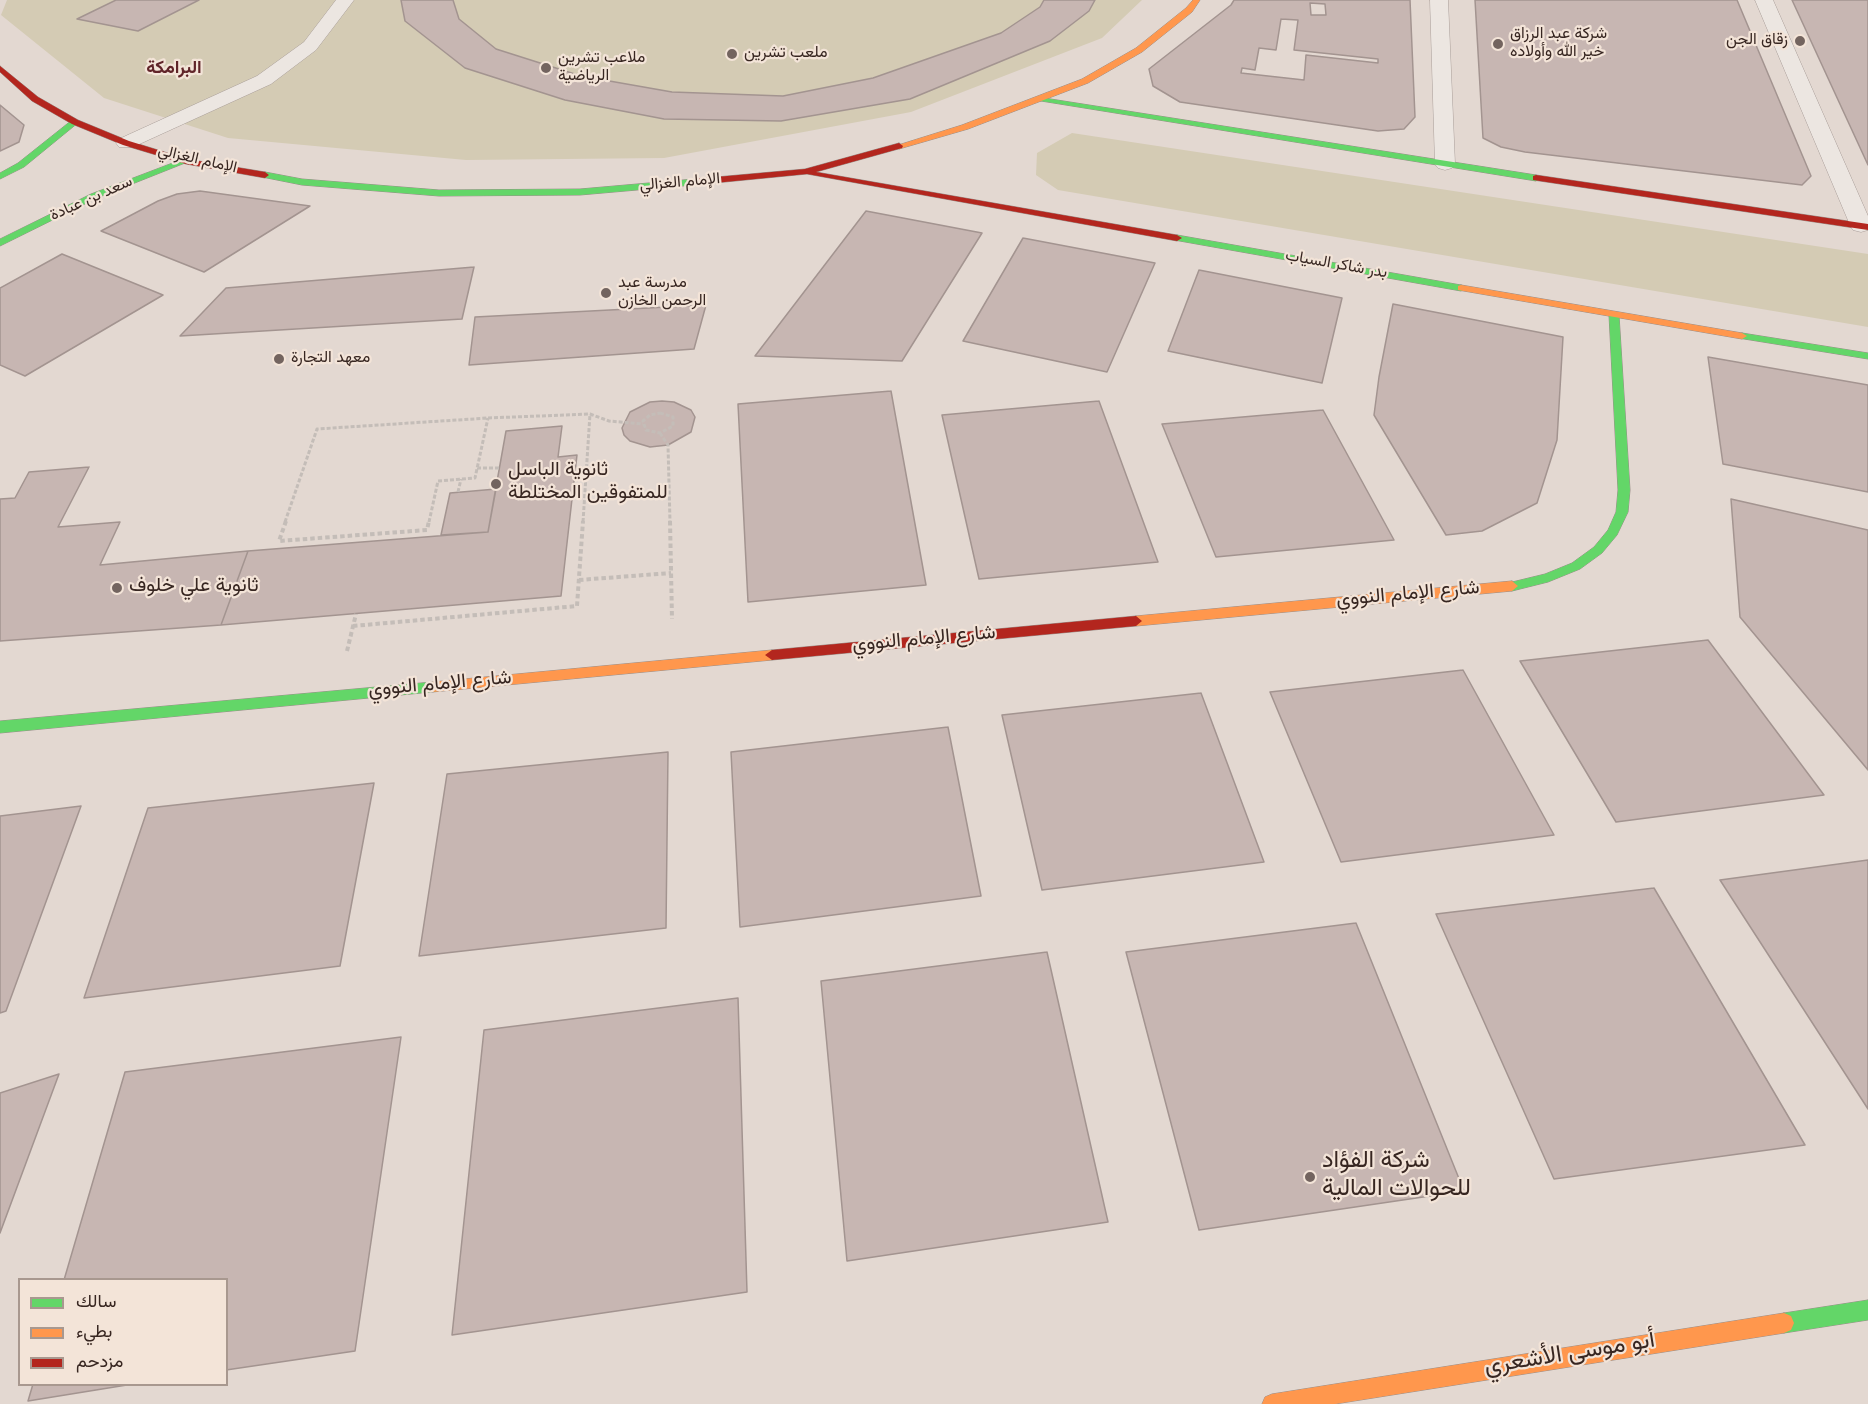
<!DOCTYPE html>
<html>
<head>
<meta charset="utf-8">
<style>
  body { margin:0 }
  #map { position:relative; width:1868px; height:1404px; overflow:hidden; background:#e3d8d1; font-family:Georgia,Vazirmatn,serif }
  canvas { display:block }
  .legend { position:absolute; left:18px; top:1278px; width:210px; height:108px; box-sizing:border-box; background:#f3e4d8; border:2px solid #a8988f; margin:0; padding:8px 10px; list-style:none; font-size:18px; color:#372621 }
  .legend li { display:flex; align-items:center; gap:12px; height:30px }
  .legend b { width:30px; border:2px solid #a8988f }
</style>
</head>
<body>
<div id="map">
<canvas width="1868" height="1404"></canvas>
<ul class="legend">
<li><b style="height:8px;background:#63d668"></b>سالك</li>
<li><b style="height:8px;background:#ff974d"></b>بطيء</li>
<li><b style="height:8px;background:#b3261e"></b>مزدحم</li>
</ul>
</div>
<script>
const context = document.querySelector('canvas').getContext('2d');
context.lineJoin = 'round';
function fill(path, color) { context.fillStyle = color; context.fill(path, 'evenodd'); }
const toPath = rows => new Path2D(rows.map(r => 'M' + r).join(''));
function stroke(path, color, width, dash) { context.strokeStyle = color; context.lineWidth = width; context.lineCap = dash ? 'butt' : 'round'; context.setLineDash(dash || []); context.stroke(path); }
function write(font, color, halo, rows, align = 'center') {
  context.font = font + ' Georgia,Vazirmatn,serif'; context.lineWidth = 4.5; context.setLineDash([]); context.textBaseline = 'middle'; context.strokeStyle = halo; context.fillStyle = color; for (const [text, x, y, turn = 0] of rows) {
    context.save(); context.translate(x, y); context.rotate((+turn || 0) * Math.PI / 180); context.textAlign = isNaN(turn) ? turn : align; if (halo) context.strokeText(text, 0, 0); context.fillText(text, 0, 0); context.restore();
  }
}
fill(toPath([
  [7,0,1142,0,1102,38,911,112,664,158,466,160,228,138,104,98,1,15],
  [1072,133,1868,254,1868,327,1058,190,1036,175,1037,153]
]), '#d4cbb4');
const building = toPath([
  [116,0,199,0,138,31,77,19,116,0],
  [401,0,453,0,459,19,496,49,581,76,672,92,783,96,873,78,1001,33,1040,7,1044,0,1095,0,1089,11,1050,41,910,99,781,121,664,119,565,100,465,68,405,21,401,0],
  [1234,0,1410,0,1415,117,1404,129,1378,131,1180,102,1153,86,1149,69,1231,5,1234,0],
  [1310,3,1325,4,1326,15,1311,15,1310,3],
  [1281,19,1298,20,1294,50,1378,59,1378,63,1306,55,1304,80,1241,73,1242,68,1255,70,1259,48,1276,50,1281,19],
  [1475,0,1737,0,1811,176,1802,185,1525,152,1501,147,1483,138,1475,0],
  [1792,0,1868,0,1868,165,1792,0],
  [0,105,24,125,19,142,0,151,0,105],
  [200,191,310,206,204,272,101,231,158,201,177,194,200,191],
  [866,211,982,233,902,361,755,356,866,211],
  [1023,238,1155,263,1107,372,963,341,1023,238],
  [62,254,163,295,25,376,0,365,0,288,62,254],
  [474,267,462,319,180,336,226,288,474,267],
  [1199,270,1342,298,1322,383,1168,351,1199,270],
  [1393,304,1563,337,1557,440,1537,503,1482,531,1446,535,1374,415,1379,377,1393,304],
  [706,305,694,349,469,365,475,317,706,305],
  [1708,357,1868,385,1868,492,1723,464,1708,357],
  [891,391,926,585,748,602,738,404,891,391],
  [662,401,674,402,691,410,695,417,691,432,668,445,650,447,630,441,624,435,622,428,630,412,650,402,662,401],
  [1099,401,1158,562,979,579,942,415,1099,401],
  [1323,410,1394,540,1216,557,1162,424,1323,410],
  [562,426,558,457,577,455,561,596,221,625,248,551,488,532,506,431,562,426],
  [89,467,58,527,120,522,100,565,248,551,221,625,0,641,0,499,15,498,29,472,89,467],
  [496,489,488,532,441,535,450,493,496,489],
  [1731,499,1868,530,1868,770,1740,617,1731,499],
  [1708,640,1824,795,1616,822,1520,661,1708,640],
  [1463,670,1554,835,1341,862,1270,692,1463,670],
  [1201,693,1264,862,1042,890,1002,715,1201,693],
  [948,727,981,896,740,927,731,752,948,727],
  [668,752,666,928,419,956,447,774,668,752],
  [374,783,340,966,84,998,148,808,374,783],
  [81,806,6,1011,0,1013,0,816,81,806],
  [1868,860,1868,1109,1720,880,1868,860],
  [1654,888,1805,1145,1554,1179,1436,914,1654,888],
  [1356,923,1464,1191,1199,1230,1126,952,1356,923],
  [1047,952,1108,1222,847,1261,821,981,1047,952],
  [738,998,747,1292,452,1335,484,1030,738,998],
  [401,1037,355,1351,226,1370,226,1280,64,1280,125,1072,401,1037],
  [59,1074,0,1233,0,1093,59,1074],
  [33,1384,133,1384,28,1401,33,1384]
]);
fill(building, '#c7b6b2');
stroke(building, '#a39490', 1.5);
const lane = toPath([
  [336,0,354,0,316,50,271,84,133,147,119,147,116,143,119,139,257,76,304,42,336,0]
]);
const street = toPath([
  [1430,0,1448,0,1455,164,1452,168,1445,170,1438,168,1435,164,1430,0],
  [1755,0,1773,0,1868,216,1868,230,1861,232,1853,230,1850,225,1755,0]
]);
const fast = toPath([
  [1038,97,1536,175,1540,178,1536,181,1041,101,1038,101,1038,97],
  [72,120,79,122,24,167,0,179,0,173,18,163,72,120],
  [183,159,190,161,97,198,0,246,0,239,91,194,183,159],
  [265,172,302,179,439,190,580,189,694,179,698,182,694,185,580,195,439,196,302,185,262,177,262,173,265,172],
  [1177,235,1461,285,1466,288,1461,291,1174,240,1174,236,1177,235],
  [1614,312,1619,315,1630,490,1628,512,1617,535,1602,553,1580,569,1548,582,1512,591,1508,589,1506,586,1508,583,1545,574,1572,563,1594,547,1608,530,1616,512,1618,490,1609,315,1614,312],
  [1742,333,1868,353,1868,359,1738,338,1737,336,1742,333],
  [432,682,437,683,439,687,437,691,432,692,0,733,0,721,432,682],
  [1868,1300,1868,1320,1784,1333,1777,1330,1774,1323,1777,1316,1784,1313,1868,1300]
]);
const slow = toPath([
  [1193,0,1200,0,1192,12,1142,52,1088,83,968,129,899,149,895,146,962,125,1082,79,1136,48,1186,8,1193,0],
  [1461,285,1742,333,1747,336,1742,339,1458,290,1458,286,1461,285],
  [1512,581,1518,586,1512,591,1136,626,1130,621,1136,616,1512,581],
  [772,650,779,655,772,660,432,692,427,691,425,687,427,683,432,682,772,650],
  [1784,1313,1791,1316,1794,1323,1791,1330,1784,1333,1335,1404,1262,1404,1265,1397,1272,1394,1784,1313]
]);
const jam = toPath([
  [0,66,38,97,78,120,129,141,187,159,265,172,269,175,265,178,186,164,123,145,72,124,32,101,0,72,0,66],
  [899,143,903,146,902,148,816,172,1177,235,1182,238,1177,241,807,174,694,185,690,182,694,179,805,169,899,143],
  [1536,175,1868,224,1868,230,1533,180,1533,176,1536,175],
  [1136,616,1142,621,1136,626,772,660,765,655,772,650,1136,616]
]);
stroke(lane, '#a99e99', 1);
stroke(street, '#a99e99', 1);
stroke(fast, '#998e89', 1);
stroke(slow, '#998e89', 1);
stroke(jam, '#998e89', 1);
stroke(toPath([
  [660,413,673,417,673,426,660,433,646,430,643,421,650,415,660,413],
  [488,418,590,414,609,421,643,424],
  [660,433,668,445,670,522],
  [477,468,499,468],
  [458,492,461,479],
  [285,522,317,429,488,418],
  [429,522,438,481,475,478,488,418],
  [583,522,590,414]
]), '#c4bdb8', 3, [4, 2]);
stroke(toPath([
  [286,521,279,541,427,530,429,521],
  [670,521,672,619],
  [579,580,671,573],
  [353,626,577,606,583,521],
  [347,651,356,614]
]), '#c4bdb8', 4, [4.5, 3]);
fill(lane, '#ece6e1');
fill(street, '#ece6e1');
fill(fast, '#63d668');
fill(slow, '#ff974d');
fill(jam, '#b3261e');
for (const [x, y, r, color] of [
  [1800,41,6,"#73645f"],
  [1498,44,6,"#73645f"],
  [732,54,6,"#73645f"],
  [546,68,6,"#73645f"],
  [606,293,6,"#73645f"],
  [279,359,6,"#73645f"],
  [496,484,6,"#73645f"],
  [117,588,6,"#73645f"],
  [1310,1177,6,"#73645f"]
]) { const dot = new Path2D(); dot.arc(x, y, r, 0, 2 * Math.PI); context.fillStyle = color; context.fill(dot); stroke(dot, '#f3e4d8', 2); }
write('16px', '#372621', '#f3e4d8', [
  ["شركة عبد الرزاق",1510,35],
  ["خير الله وأولاده",1510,53],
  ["زقاق الجن",1788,41,"right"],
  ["ملعب تشرين",744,54],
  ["ملاعب تشرين",558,59],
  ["الرياضية",558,77],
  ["مدرسة عبد",618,284],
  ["الرحمن الخازن",618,302],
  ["معهد التجارة",291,359]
], 'left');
write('16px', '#372621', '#f3e4d8', [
  ["الإمام الغزالي",197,161,13],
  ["الإمام الغزالي",680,184,-5],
  ["سعد بن عبادة",92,200,-24],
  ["بدر شاكر السياب",1336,266,10]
]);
write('bold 18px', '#602429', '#f3e4d8', [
  ["البرامكة",174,70]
]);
write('20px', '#372621', '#f3e4d8', [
  ["ثانوية الباسل",508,472],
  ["للمتفوقين المختلطة",508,495],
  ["ثانوية علي خلوف",129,588]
], 'left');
write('20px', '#372621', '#f3e4d8', [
  ["شارع الإمام النووي",1408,596,-5],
  ["شارع الإمام النووي",924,641,-5],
  ["شارع الإمام النووي",440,686,-5]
]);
write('24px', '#372621', '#f3e4d8', [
  ["شركة الفؤاد",1322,1163],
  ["للحوالات المالية",1322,1191]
], 'left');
write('24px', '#372621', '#f3e4d8', [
  ["أبو موسى الأشعري",1570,1356,-9]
]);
</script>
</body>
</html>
